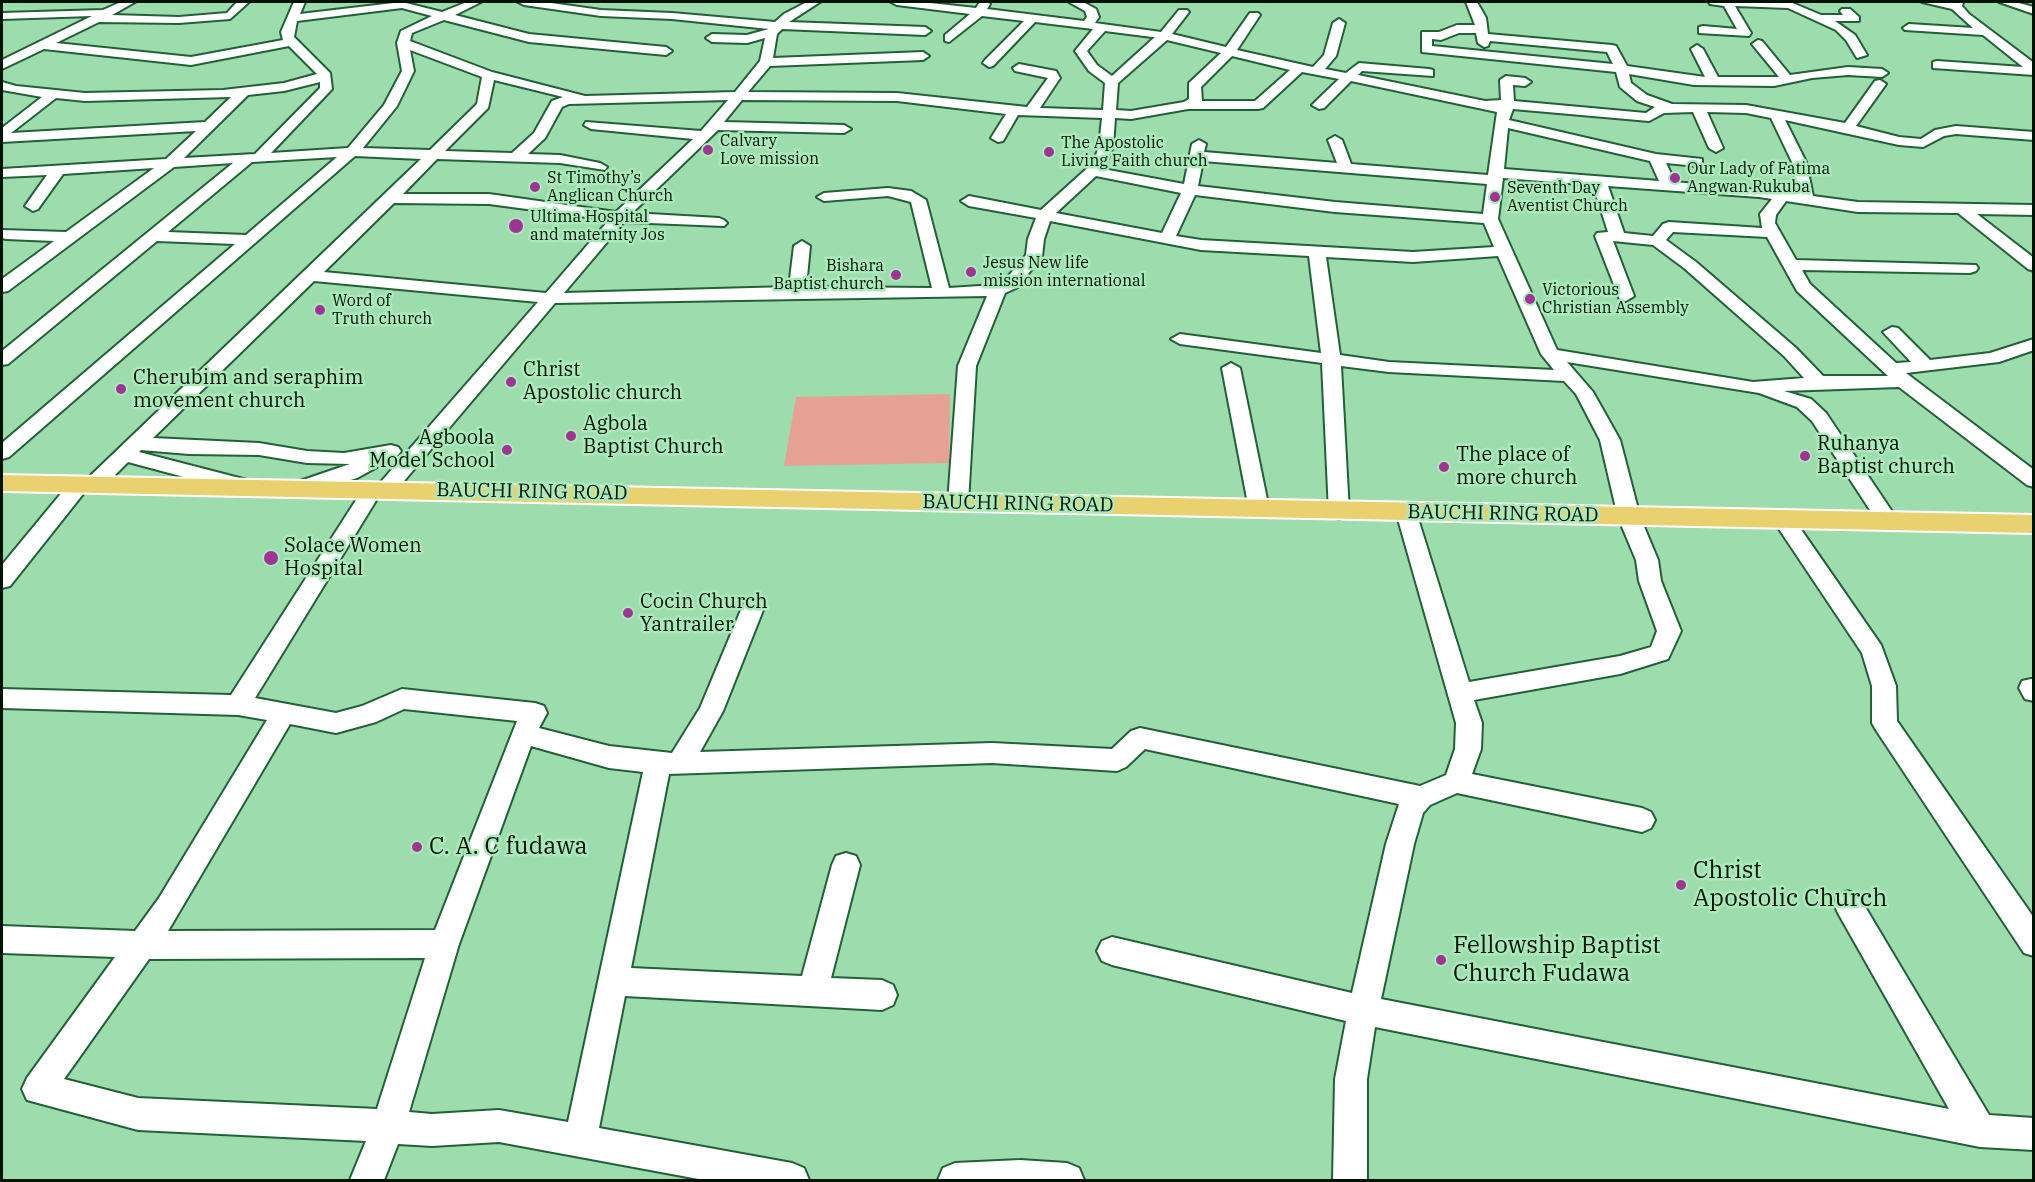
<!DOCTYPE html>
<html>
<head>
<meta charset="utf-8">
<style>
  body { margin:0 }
  #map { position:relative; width:2035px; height:1182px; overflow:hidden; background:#9dddad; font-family:"IBM Plex Serif",serif }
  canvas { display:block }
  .frame { position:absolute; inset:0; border:3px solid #001204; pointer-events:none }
</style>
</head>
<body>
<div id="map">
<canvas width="2035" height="1182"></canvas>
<div class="frame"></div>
</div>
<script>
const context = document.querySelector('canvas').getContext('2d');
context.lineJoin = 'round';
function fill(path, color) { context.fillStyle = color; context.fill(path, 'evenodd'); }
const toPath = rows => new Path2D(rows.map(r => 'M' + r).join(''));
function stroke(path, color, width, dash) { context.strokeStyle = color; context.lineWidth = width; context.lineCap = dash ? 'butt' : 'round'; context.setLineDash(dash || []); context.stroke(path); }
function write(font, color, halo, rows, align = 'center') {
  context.font = font + ' "IBM Plex Serif",serif'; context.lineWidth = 5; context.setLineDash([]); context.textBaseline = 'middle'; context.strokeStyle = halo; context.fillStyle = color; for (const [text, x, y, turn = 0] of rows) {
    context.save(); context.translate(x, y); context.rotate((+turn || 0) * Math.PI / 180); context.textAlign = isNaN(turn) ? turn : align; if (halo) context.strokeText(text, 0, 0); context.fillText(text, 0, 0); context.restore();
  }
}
fill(toPath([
  [950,394,949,463,784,466,796,397]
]), '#e5a294');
const minor = toPath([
  [121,2,135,2,112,15,179,17,227,13,237,2,249,2,230,19,179,23,99,22,56,43,191,57,283,40,281,32,294,2,305,2,300,14,402,2,442,12,467,2,481,2,455,15,529,34,666,47,672,51,666,55,529,42,444,20,412,33,410,41,492,72,585,96,735,92,760,61,765,38,747,43,712,42,706,38,712,34,747,35,769,29,672,19,601,16,524,5,518,2,544,2,601,10,672,13,775,22,784,14,807,2,820,2,789,22,925,27,931,31,925,35,782,29,777,34,773,58,923,52,929,56,923,60,770,66,748,92,897,93,1027,107,1048,78,1015,71,1013,68,1019,64,1056,71,1060,78,1040,108,1103,110,1105,83,1089,71,1075,51,1093,29,1035,22,993,66,989,67,983,63,985,60,1024,21,982,16,949,42,945,41,945,35,970,14,897,5,891,2,921,2,976,8,980,2,988,2,990,4,987,9,1084,21,1087,17,1085,11,1069,2,1083,2,1096,9,1099,17,1095,23,1161,32,1179,10,1187,10,1189,12,1172,34,1226,47,1250,13,1258,13,1260,15,1237,50,1313,67,1324,55,1333,23,1339,19,1345,23,1336,56,1325,69,1346,73,1359,63,1429,69,1433,70,1433,76,1362,71,1358,75,1485,101,1501,100,1500,80,1506,76,1525,78,1531,82,1525,86,1513,85,1514,101,1646,113,1655,107,1637,101,1620,87,1616,72,1422,52,1422,32,1439,32,1457,25,1475,25,1466,2,1477,2,1486,18,1488,34,1612,45,1616,46,1627,66,1705,77,1691,49,1697,45,1703,49,1718,77,1779,77,1752,44,1758,40,1762,41,1790,75,1848,67,1882,69,1888,73,1882,77,1848,75,1812,78,1774,86,1694,85,1629,74,1631,83,1647,95,1672,104,1746,105,1845,123,1875,81,1880,80,1886,84,1856,126,1899,137,1921,139,1935,130,1956,126,2034,132,2034,140,1956,134,1944,136,1923,147,1899,145,1785,120,1806,162,1813,196,1858,202,2034,205,2034,215,1977,214,2034,258,2034,271,2028,269,1958,213,1858,212,1786,201,1776,215,1775,223,1796,260,1976,265,1978,268,1976,271,1970,273,1802,270,1810,284,1896,363,1911,362,1883,332,1892,327,1898,328,1930,360,1990,353,2034,339,2034,350,1999,362,1906,373,2034,470,2034,487,2027,485,1899,387,1784,391,1811,399,1826,413,1899,522,1895,527,1888,529,1881,527,1812,421,1797,407,1759,393,1567,362,1593,392,1620,440,1640,517,1658,560,1661,581,1681,631,1668,659,1620,674,1474,700,1482,723,1481,749,1472,774,1642,808,1651,812,1655,820,1651,828,1642,832,1457,793,1430,805,1423,813,1414,844,1381,999,1949,1109,1838,913,1834,904,1838,895,1848,891,1858,895,1989,1115,2034,1118,2034,1150,1980,1147,1375,1027,1367,1079,1367,1180,1333,1180,1335,1079,1346,1021,1112,965,1102,961,1097,951,1102,941,1112,937,1352,993,1386,844,1399,804,1145,749,1126,767,1117,771,992,763,669,774,631,968,802,976,832,865,836,856,846,853,856,856,860,865,831,978,882,980,893,985,897,995,893,1005,882,1010,625,996,599,1128,792,1163,804,1168,809,1180,704,1180,499,1142,432,1146,398,1144,384,1180,350,1180,366,1141,138,1130,27,1100,22,1089,27,1078,115,957,2,953,2,926,135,931,159,898,267,720,238,715,2,708,2,689,231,695,367,483,380,483,538,302,314,281,153,438,259,443,307,451,344,453,391,445,398,447,401,451,398,455,378,459,377,467,357,478,304,494,297,492,294,487,297,482,350,464,307,463,259,455,189,454,141,450,139,452,251,481,254,486,251,491,244,493,128,462,101,489,87,489,10,586,2,588,2,565,73,479,87,479,421,159,355,156,9,457,2,459,2,443,235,244,157,241,8,364,2,365,2,351,233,163,174,167,8,291,2,292,2,279,54,241,6,239,2,238,2,230,66,232,154,168,63,174,38,209,33,211,25,206,47,175,2,177,2,169,166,159,196,131,2,142,2,128,42,97,2,90,2,82,16,86,85,93,223,90,284,83,317,74,289,46,191,65,44,49,2,69,2,60,92,16,2,19,2,13,103,10,121,2],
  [402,8,432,16,401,31,397,43,402,71,384,105,348,148,271,153,332,89,330,73,294,37,297,21,402,8],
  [1105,31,1152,37,1155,37,1112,76,1097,65,1087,51,1105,31],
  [1459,33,1476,33,1478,43,1484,47,1488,46,1490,41,1607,52,1613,64,1432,46,1432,39,1441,40,1459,33],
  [1167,40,1221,53,1189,83,1189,99,1184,102,1131,111,1116,110,1118,83,1167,40],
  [410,50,482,77,477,104,430,150,363,148,397,106,414,71,410,50],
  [1232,56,1290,70,1255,101,1202,101,1201,87,1232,56],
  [1302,72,1339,79,1312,105,1319,109,1324,108,1351,81,1497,112,1488,175,1351,164,1342,140,1335,136,1328,140,1337,163,1204,152,1206,144,1199,140,1192,144,1184,184,1103,169,1113,147,1115,118,1131,119,1188,109,1258,109,1263,108,1302,72],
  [494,80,563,97,552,101,534,133,512,153,445,151,488,108,494,80],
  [320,82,320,88,255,154,184,158,248,95,284,91,320,82],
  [231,97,205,122,11,133,56,98,85,101,231,97],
  [728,100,701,131,586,122,584,125,591,129,693,139,616,212,489,194,403,194,437,159,560,163,605,170,607,167,600,163,560,155,528,154,545,138,562,107,569,104,728,100],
  [742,100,897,101,1006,114,991,138,998,142,1003,141,1018,115,1102,118,1099,147,1093,163,1041,210,969,196,961,201,969,206,1036,218,1028,239,1026,255,1006,279,995,285,949,288,926,200,911,191,888,188,824,193,817,197,824,201,888,196,911,202,932,288,806,287,810,246,802,241,794,246,789,287,564,293,624,222,724,226,727,223,724,220,719,218,632,213,718,130,844,133,851,129,844,125,724,122,742,100],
  [1513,109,1649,121,1664,113,1693,112,1709,148,1716,152,1723,148,1707,112,1746,113,1771,118,1792,162,1798,194,1675,182,1666,163,1697,166,1702,165,1702,159,1656,154,1509,120,1513,109],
  [1508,128,1650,161,1659,181,1504,169,1508,128],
  [337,157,246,235,168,232,252,162,337,157],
  [1203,161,1487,184,1483,214,1335,202,1198,186,1203,161],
  [1096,176,1181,193,1162,233,1056,213,1096,176],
  [1503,178,1593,185,1608,232,1597,233,1595,236,1620,300,1626,301,1634,296,1613,241,1653,245,1684,268,1784,356,1804,378,1753,382,1557,350,1498,219,1503,178],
  [1608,186,1759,197,1772,199,1760,214,1762,228,1669,222,1663,224,1653,236,1624,233,1608,186],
  [1195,195,1335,212,1484,223,1494,247,1413,252,1201,240,1176,236,1195,195],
  [394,203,489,204,609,220,546,293,324,272,394,203],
  [1050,221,1201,250,1309,256,1321,353,1180,334,1171,339,1180,344,1322,363,1329,512,1332,517,1339,519,1346,517,1349,512,1341,366,1389,372,1564,381,1576,394,1600,440,1618,517,1636,560,1639,581,1657,631,1651,647,1620,656,1469,682,1416,512,1413,507,1406,505,1399,507,1396,512,1456,723,1455,749,1446,775,1420,786,1140,728,1131,731,1112,749,992,743,700,752,723,711,763,610,760,604,752,602,744,604,741,610,700,708,672,753,609,746,539,728,547,713,544,706,535,703,402,689,362,706,336,713,255,698,380,494,393,494,555,303,987,296,958,366,948,503,951,508,965,508,968,503,976,366,1005,293,1018,287,1042,256,1044,239,1050,221],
  [1673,232,1767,237,1797,291,1888,376,1823,376,1796,348,1696,262,1666,240,1673,232],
  [1498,256,1541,354,1554,370,1389,362,1340,355,1326,257,1413,262,1498,256],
  [404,709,517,721,435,930,168,931,290,724,336,733,376,722,404,709],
  [531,746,609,768,643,772,568,1122,499,1110,432,1114,409,1112,459,944,531,746],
  [425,958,377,1109,138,1098,64,1079,149,959,425,958],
  [1709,2,1790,2,1821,15,1843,15,1840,11,1842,9,1850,9,1859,17,1859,21,1835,21,1855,35,1867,55,1857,58,1846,40,1836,30,1788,8,1735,6,1751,33,1749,36,1699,33,1699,27,1703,26,1737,29,1724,6,1710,4,1709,2],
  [1922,2,1963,2,1962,6,1969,14,2034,63,2034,75,1933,68,1933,62,1937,61,2023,67,1983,35,1905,30,1903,28,1909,24,1973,28,1952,9,1922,2],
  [1999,2,2015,2,2034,7,2034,14,1999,2],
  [1231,363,1240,368,1269,509,1266,514,1259,516,1252,514,1249,509,1222,368,1231,363],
  [1784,513,1791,515,1881,645,1896,686,1897,721,2034,918,2034,956,2024,953,1876,730,1872,723,1872,686,1862,653,1773,520,1777,515,1784,513],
  [2031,679,2034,679,2034,701,2025,699,2019,688,2022,681,2031,679],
  [1020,1160,1067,1163,1079,1168,1084,1180,938,1180,943,1168,955,1163,1020,1160]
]);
const major = toPath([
  [2,475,2034,515,2034,533,2,491,2,475]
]);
stroke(minor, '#226037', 4);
stroke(major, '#fff', 4);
fill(minor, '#fff');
fill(major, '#ead16f');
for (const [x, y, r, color] of [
  [708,150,6,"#a03495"],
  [1049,152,6,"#a03495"],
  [1675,178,6,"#a03495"],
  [535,187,6,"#a03495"],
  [1495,197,6,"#a03495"],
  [516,226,8,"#a03495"],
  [971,272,6,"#a03495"],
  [896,275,6,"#a03495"],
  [1530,299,6,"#a03495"],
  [320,310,6,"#a03495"],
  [511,382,6,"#a03495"],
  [121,389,6,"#a03495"],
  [571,436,6,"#a03495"],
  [507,450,6,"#a03495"],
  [1805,456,6,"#a03495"],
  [1444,467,6,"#a03495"],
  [271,558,8,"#a03495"],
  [628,613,6,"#a03495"],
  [417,847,6,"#a03495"],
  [1681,885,6,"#a03495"],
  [1441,960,6,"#a03495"]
]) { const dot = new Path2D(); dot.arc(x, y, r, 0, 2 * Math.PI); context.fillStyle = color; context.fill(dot); stroke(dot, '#aaeaba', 2); }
write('16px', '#001204', '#aaeaba', [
  ["Calvary",720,141],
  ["Love mission",720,159],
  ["The Apostolic",1061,143],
  ["Living Faith church",1061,161],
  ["Our Lady of Fatima",1687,169],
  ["Angwan Rukuba",1687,187],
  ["St Timothy’s",547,178],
  ["Anglican Church",547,196],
  ["Seventh Day",1507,188],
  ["Aventist Church",1507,206],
  ["Ultima Hospital",530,217],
  ["and maternity Jos",530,235],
  ["Jesus New life",983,263],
  ["mission international",983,281],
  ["Bishara",884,266,"right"],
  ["Baptist church",884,284,"right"],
  ["Victorious",1542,290],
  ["Christian Assembly",1542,308],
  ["Word of",332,301],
  ["Truth church",332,319]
], 'left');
write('20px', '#001204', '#aaeaba', [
  ["Christ",523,370],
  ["Apostolic church",523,393],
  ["Cherubim and seraphim",133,378],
  ["movement church",133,401],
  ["Agbola",583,424],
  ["Baptist Church",583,447],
  ["Agboola",495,438,"right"],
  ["Model School",495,461,"right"],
  ["Ruhanya",1817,444],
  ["Baptist church",1817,467],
  ["The place of",1456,455],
  ["more church",1456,478],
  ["Solace Women",284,546],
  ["Hospital",284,569],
  ["Cocin Church",640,602],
  ["Yantrailer",640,625]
], 'left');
write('20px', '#001204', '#aaeaba', [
  ["BAUCHI RING ROAD",532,492,1],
  ["BAUCHI RING ROAD",1018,504,1],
  ["BAUCHI RING ROAD",1503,514,1]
]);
write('24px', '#001204', '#aaeaba', [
  ["C. A. C fudawa",429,847],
  ["Christ",1693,871],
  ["Apostolic Church",1693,899],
  ["Fellowship Baptist",1453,946],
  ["Church Fudawa",1453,974]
], 'left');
</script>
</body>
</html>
